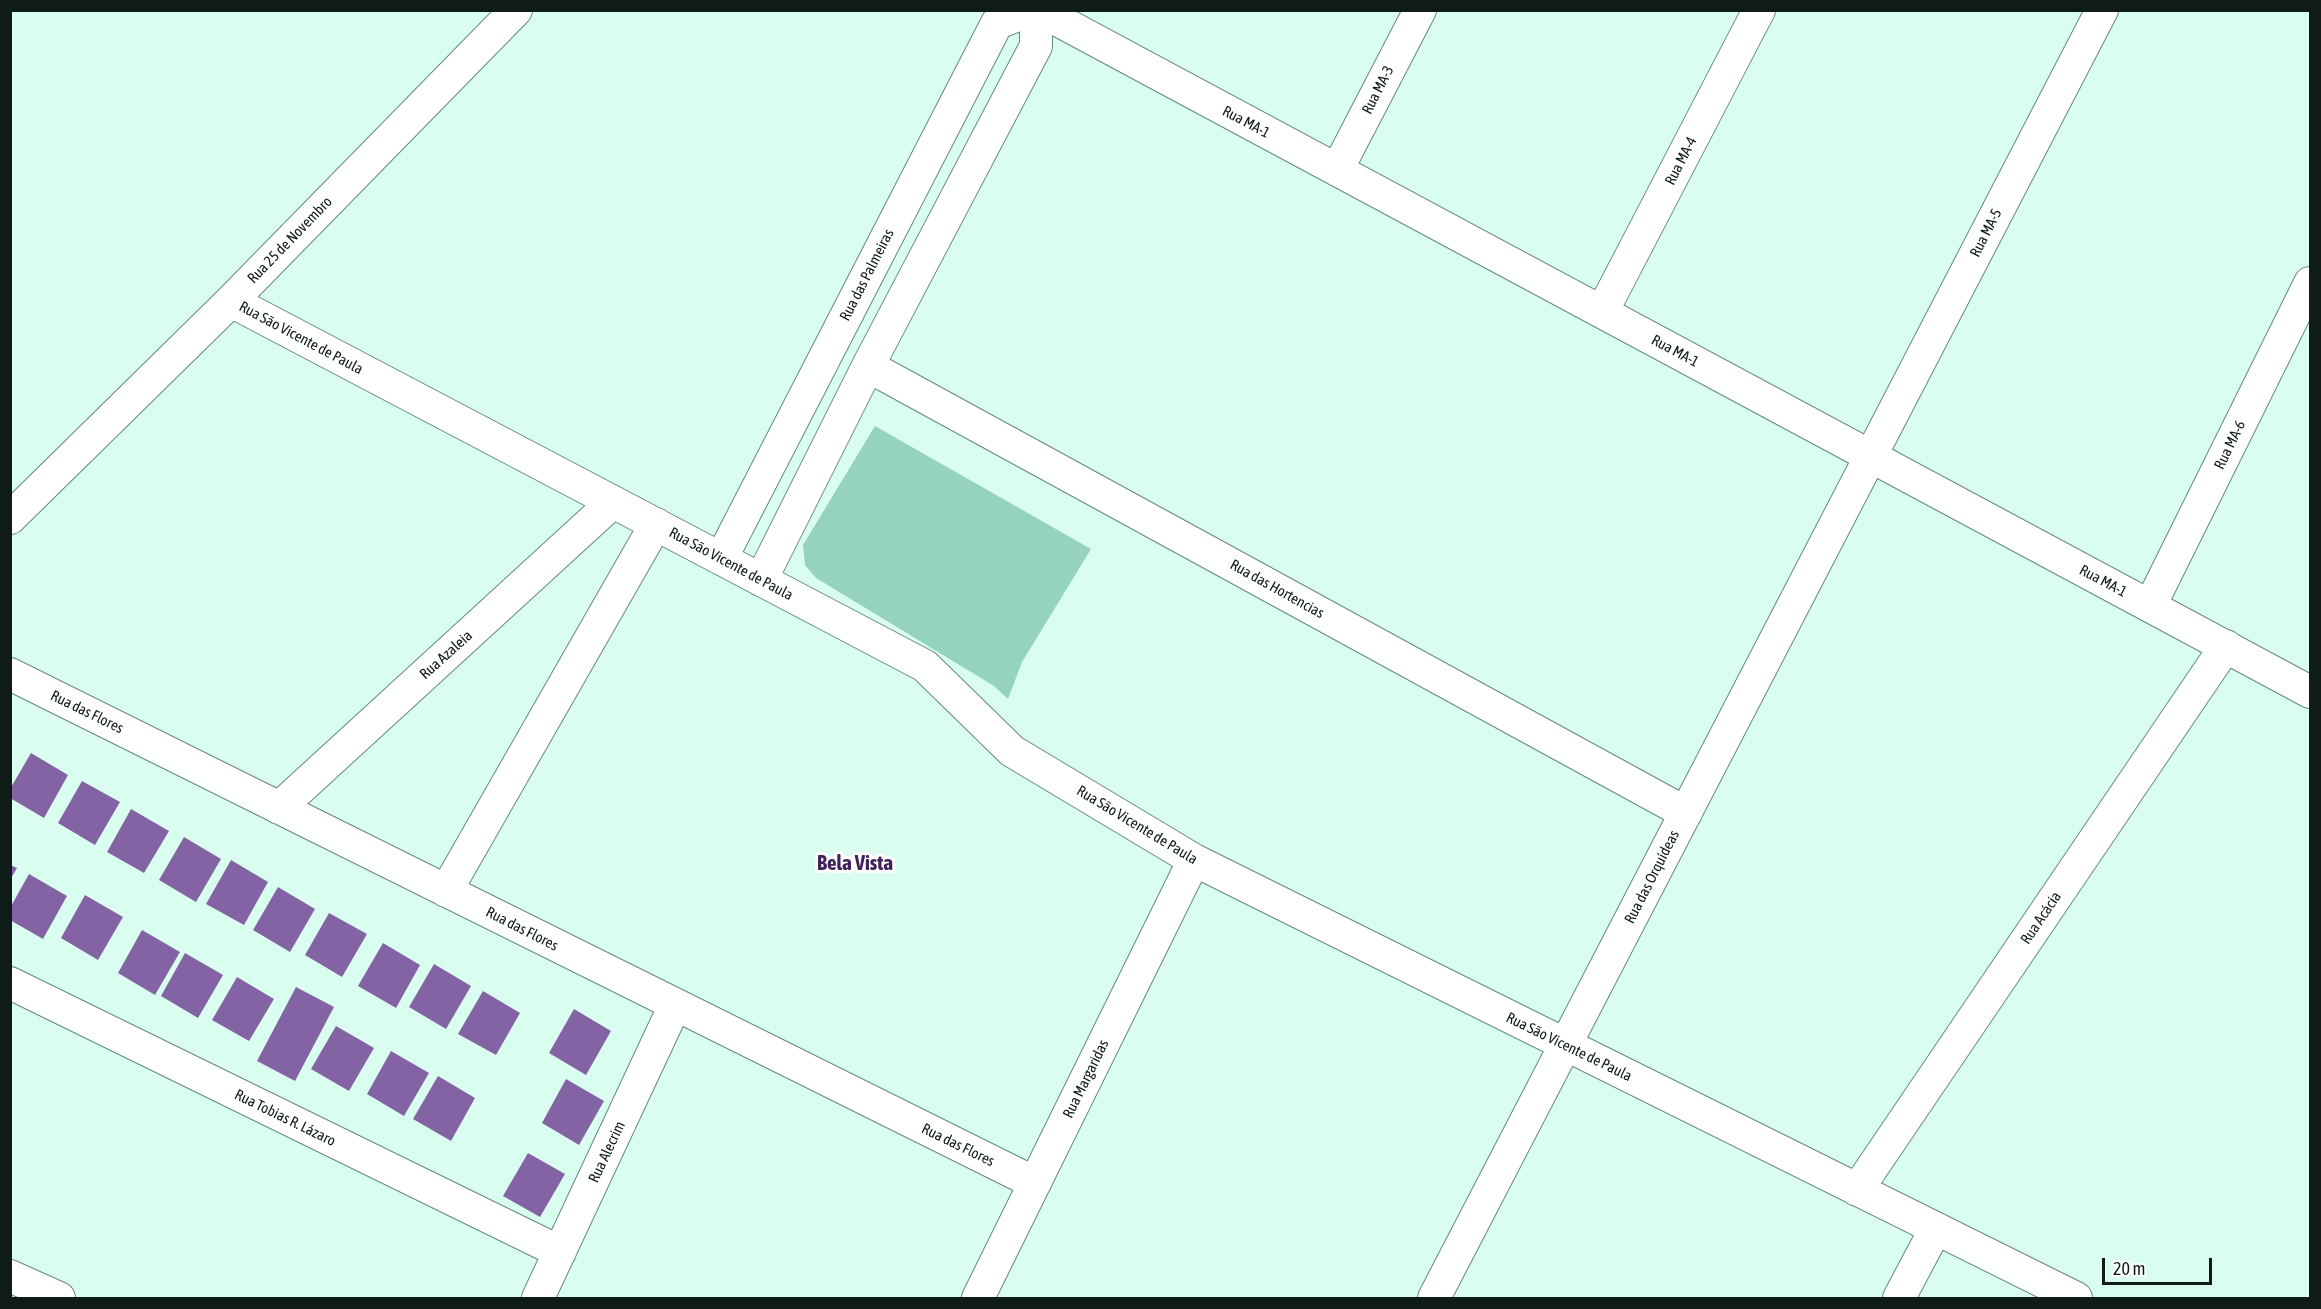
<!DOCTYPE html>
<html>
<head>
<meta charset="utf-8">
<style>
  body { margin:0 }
  #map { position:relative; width:2321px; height:1309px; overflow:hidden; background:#d9fef0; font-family:"Asap Condensed",sans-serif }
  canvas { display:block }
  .frame { position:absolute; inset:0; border:12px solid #0e1b17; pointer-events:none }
  .scale { position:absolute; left:2102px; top:1258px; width:110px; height:27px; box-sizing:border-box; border:3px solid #0e1b17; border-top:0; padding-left:8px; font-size:18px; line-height:21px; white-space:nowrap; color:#0e1b17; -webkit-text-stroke:4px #fff; paint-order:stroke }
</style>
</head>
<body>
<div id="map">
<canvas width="2321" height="1309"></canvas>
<div class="frame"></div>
<div class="scale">20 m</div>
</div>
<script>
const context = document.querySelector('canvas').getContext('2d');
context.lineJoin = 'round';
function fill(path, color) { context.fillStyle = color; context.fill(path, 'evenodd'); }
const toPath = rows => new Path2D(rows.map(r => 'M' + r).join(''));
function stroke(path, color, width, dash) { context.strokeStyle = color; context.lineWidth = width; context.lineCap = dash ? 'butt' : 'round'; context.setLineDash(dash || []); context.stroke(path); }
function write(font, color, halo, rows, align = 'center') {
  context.font = font + ' "Asap Condensed",sans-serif'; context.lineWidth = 6; context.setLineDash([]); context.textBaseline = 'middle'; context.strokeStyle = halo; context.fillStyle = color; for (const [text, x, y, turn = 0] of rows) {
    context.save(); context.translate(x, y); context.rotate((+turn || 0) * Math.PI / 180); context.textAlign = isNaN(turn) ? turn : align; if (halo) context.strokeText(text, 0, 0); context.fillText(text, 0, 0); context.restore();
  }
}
fill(toPath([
  [875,426,1091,549,1022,662,1008,699,994,686,816,578,805,565,803,545]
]), '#95d3bc');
fill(toPath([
  [31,753,68,775,44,818,10,798,10,789],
  [82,781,120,802,95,845,58,823],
  [131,809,169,831,144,873,107,852],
  [184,837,221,859,196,902,159,880],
  [231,860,268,882,244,925,206,904],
  [10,865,17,868,10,880],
  [29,874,67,896,43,939,10,920,10,908],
  [278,887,315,909,290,952,253,930],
  [85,895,123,917,98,960,61,938],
  [329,913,367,934,342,977,305,955],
  [142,930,180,952,155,995,118,973],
  [383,943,420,965,396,1008,358,986],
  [185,953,223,975,198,1018,161,996],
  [434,964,471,986,446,1029,409,1007],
  [237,977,274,999,249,1041,212,1020],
  [296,987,334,1007,295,1081,257,1061],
  [483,991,520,1013,496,1055,458,1034],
  [574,1009,611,1031,586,1075,549,1053],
  [336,1026,374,1048,349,1091,311,1069],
  [391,1051,429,1073,404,1116,367,1094],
  [438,1076,475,1098,451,1141,413,1119],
  [566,1079,604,1101,579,1145,542,1123],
  [528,1153,565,1174,540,1217,503,1196]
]), '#8463a4');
const minor = toPath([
  [1039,10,2310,692],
  [1337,170,1420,10],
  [231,301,925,666,1012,751,1194,860,2076,1298],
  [1602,312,1759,10],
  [868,366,1686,813],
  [10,518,231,301,516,10],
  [721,559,997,23,1031,10],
  [761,580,868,366,1036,46,1036,10],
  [2150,606,2310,283],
  [10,674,1035,1183],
  [279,808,613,502],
  [446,891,656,524],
  [10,983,560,1252],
  [1857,1190,2226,646],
  [10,1276,59,1298],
  [538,1298,675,1005],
  [978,1298,1194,860],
  [1434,1298,2102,10],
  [1899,1298,1935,1230]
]);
stroke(minor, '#67897c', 34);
stroke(minor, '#fff', 32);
write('15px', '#0e1b17', '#fff', [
  ["Rua MA-3",1378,90,-63],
  ["Rua MA-1",1246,122,28],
  ["Rua MA-4",1681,161,-63],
  ["Rua MA-5",1986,233,-63],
  ["Rua 25 de Novembro",290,240,-46],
  ["Rua das Palmeiras",867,275,-63],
  ["Rua São Vicente de Paula",301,338,28],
  ["Rua MA-1",1675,351,28],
  ["Rua MA-6",2230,445,-64],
  ["Rua São Vicente de Paula",731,564,28],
  ["Rua MA-1",2103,581,28],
  ["Rua das Hortencias",1277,589,29],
  ["Rua Azaleia",446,655,-42],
  ["Rua das Flores",87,712,26],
  ["Rua São Vicente de Paula",1137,825,31],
  ["Rua das Orquídeas",1652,877,-63],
  ["Rua Acácia",2041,918,-56],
  ["Rua das Flores",522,929,27],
  ["Rua São Vicente de Paula",1569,1047,26],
  ["Rua Margaridas",1086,1079,-64],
  ["Rua Tobias R. Lázaro",285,1118,26],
  ["Rua das Flores",958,1145,26],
  ["Rua Alecrim",607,1152,-65]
]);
write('bold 21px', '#40225b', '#fff', [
  ["Bela Vista",855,863]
]);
</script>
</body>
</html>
